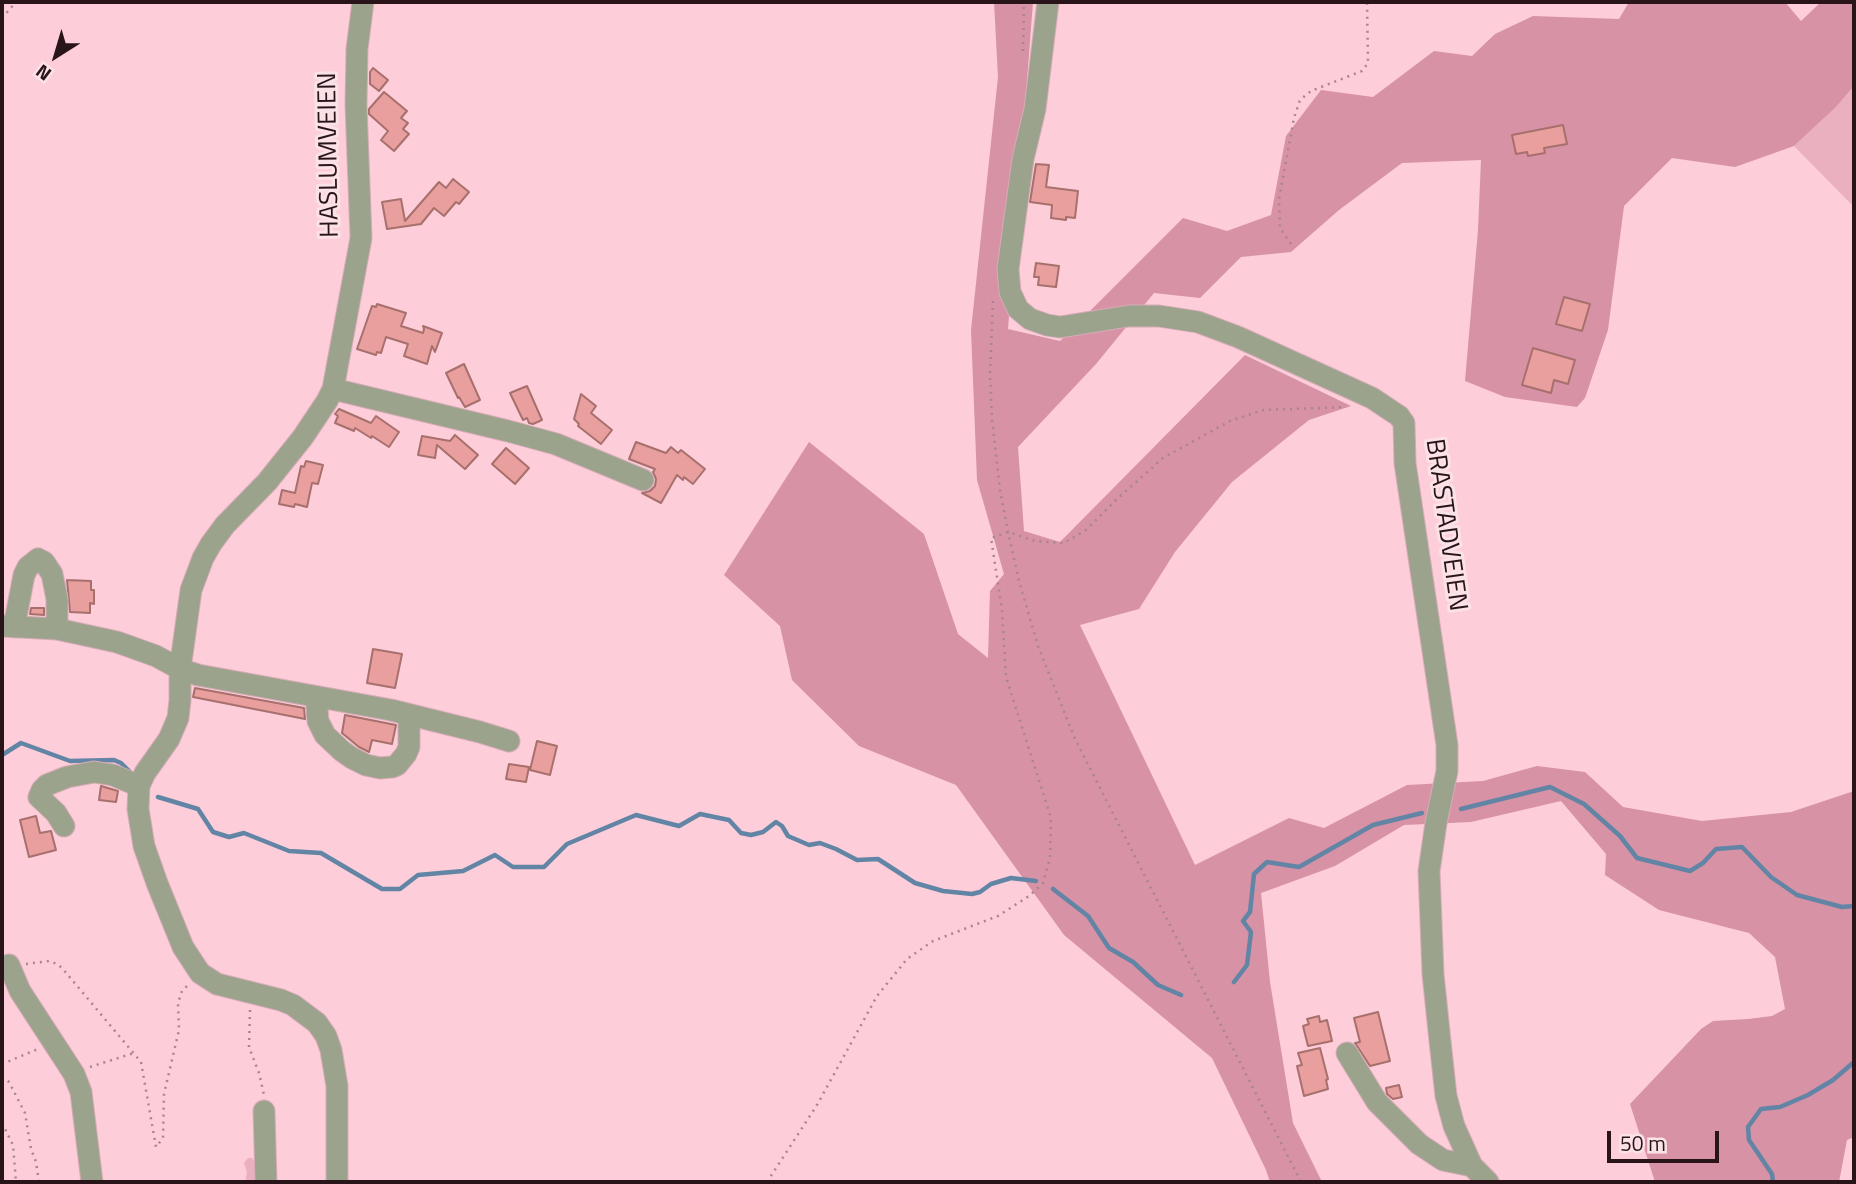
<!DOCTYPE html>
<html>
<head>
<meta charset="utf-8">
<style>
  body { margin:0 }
  #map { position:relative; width:1856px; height:1184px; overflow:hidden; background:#fdcdd9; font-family:"Titillium Web",sans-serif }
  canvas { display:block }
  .frame { position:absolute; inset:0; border:4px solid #29141a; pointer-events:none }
  .north { position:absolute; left:21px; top:21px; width:70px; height:70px; -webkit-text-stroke:5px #fbe2e7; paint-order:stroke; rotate:217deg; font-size:19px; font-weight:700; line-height:28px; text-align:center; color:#29141a }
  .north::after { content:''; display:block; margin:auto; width:24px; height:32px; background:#29141a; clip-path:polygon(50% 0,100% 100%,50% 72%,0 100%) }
  .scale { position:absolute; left:1607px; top:1131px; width:112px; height:32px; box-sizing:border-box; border:4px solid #29141a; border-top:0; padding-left:9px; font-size:21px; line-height:24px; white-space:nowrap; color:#29141a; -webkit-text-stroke:5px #fbe2e7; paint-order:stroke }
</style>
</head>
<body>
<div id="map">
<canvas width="1856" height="1184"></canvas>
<div class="frame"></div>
<div class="north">N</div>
<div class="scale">50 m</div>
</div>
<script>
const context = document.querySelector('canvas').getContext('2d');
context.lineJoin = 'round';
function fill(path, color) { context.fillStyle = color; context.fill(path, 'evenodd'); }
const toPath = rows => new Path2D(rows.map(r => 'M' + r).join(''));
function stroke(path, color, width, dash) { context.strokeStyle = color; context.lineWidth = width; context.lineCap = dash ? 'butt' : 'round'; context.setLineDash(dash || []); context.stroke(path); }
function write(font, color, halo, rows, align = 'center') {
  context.font = font + ' "Titillium Web",sans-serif'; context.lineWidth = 6; context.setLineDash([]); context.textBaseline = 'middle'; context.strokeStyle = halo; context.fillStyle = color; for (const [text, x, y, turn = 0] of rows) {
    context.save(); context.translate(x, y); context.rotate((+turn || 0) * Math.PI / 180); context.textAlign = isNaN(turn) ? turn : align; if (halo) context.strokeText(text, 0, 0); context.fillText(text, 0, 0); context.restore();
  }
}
fill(toPath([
  [1854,86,1854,207,1794,146,1836,107],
  [248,1158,252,1158,256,1162,262,1182,245,1182,247,1173,244,1163]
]), '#eab0bf');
fill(toPath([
  [994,2,1033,2,1008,329,1060,341,1183,218,1227,231,1271,215,1286,136,1321,90,1373,97,1434,51,1472,56,1495,34,1533,16,1619,19,1629,2,1785,2,1801,21,1821,2,1854,2,1854,86,1836,107,1794,146,1735,167,1672,158,1624,206,1608,330,1585,398,1577,407,1505,397,1465,381,1478,230,1481,160,1402,163,1339,210,1291,252,1241,257,1200,298,1154,293,1096,364,1018,447,1024,531,1060,542,1245,355,1351,406,1309,420,1232,482,1175,552,1139,609,1080,625,1195,865,1289,818,1324,828,1407,785,1483,781,1537,766,1585,772,1623,807,1702,821,1791,812,1854,791,1854,1137,1847,1140,1839,1182,1655,1182,1630,1104,1701,1029,1713,1021,1748,1019,1772,1016,1785,1009,1775,957,1749,933,1659,910,1605,875,1606,854,1561,801,1471,822,1404,825,1335,866,1261,893,1270,982,1293,1123,1322,1182,1270,1182,1266,1170,1212,1058,1064,935,956,785,859,746,792,680,780,626,724,575,809,442,924,534,958,634,988,658,990,591,1004,574,977,480,971,330,998,77]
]), '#d792a5');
stroke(toPath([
  [2,755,21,743,70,761,114,760,121,763,132,774],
  [158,797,198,809,213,832,229,837,244,833,289,851,321,853,382,889,400,889,418,875,463,871,495,855,513,867,544,867,567,844,636,815,679,826,700,814,729,820,741,833,751,835,763,832,776,822,782,826,788,836,809,845,820,843,836,849,857,860,878,859,915,883,943,891,972,894,980,892,991,884,1011,878,1036,881],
  [1461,809,1550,787,1584,804,1620,836,1637,858,1690,871,1703,863,1716,849,1742,847,1771,877,1797,895,1842,907,1854,906],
  [1053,889,1088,916,1109,948,1133,962,1158,985,1181,995],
  [1234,982,1247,965,1251,932,1243,921,1250,912,1254,874,1267,862,1299,867,1373,825,1422,813],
  [1773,1182,1772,1174,1749,1140,1748,1127,1761,1109,1780,1107,1808,1095,1833,1080,1854,1062]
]), '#6285a5', 4.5);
const building = toPath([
  [373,68,388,80,379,91,370,84,370,72,373,68],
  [384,92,407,111,401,118,408,123,403,129,409,134,394,151,381,140,388,131,369,114,369,109,384,92],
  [1563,125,1567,144,1544,148,1545,153,1528,156,1527,152,1516,154,1512,135,1563,125],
  [1036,164,1049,165,1046,187,1078,191,1075,218,1066,217,1066,220,1051,218,1052,205,1030,202,1036,164],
  [453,179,469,192,459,204,456,202,444,216,434,208,421,224,387,229,382,202,401,199,405,221,439,182,446,188,453,179],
  [1036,263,1059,266,1056,287,1038,285,1039,277,1034,277,1036,263],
  [1564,297,1590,304,1582,331,1556,324,1564,297],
  [377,304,406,313,401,326,423,333,424,329,423,326,442,333,435,352,432,346,427,364,404,356,408,344,386,337,381,353,377,352,376,355,357,349,372,306,376,307,377,304],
  [1533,348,1575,360,1568,384,1554,380,1551,393,1522,385,1533,348],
  [464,364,480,400,465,407,459,397,458,398,446,373,464,364],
  [527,386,542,420,533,424,529,423,527,418,523,420,510,393,527,386],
  [581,394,596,406,591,413,612,430,601,444,578,426,579,424,574,419,581,394],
  [339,409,371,423,376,416,399,432,389,447,372,436,371,438,355,428,354,431,335,423,338,416,335,414,339,409],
  [455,435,478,455,465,469,437,445,435,458,418,455,422,436,450,441,455,435],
  [636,442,666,453,671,447,678,453,681,450,705,469,693,484,684,477,683,480,677,475,661,503,642,493,650,491,655,486,656,479,653,472,655,469,629,459,636,442],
  [506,448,529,468,515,484,492,464,506,448],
  [306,461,323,465,318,484,312,483,307,507,295,504,294,507,279,504,282,490,295,493,301,466,304,467,306,461],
  [67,580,91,581,91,590,94,590,94,604,90,603,90,613,70,612,67,580],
  [31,608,44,608,44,615,30,614,31,608],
  [373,649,402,654,395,688,367,683,373,649],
  [195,688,304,708,305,719,193,697,195,688],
  [345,715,396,725,392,744,372,740,369,752,359,747,342,733,345,715],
  [537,741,557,746,550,775,530,770,537,741],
  [509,764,529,767,526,782,506,779,509,764],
  [101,786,118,791,116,802,99,800,101,786],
  [36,816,40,833,51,831,56,850,29,857,20,820,36,816],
  [1378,1012,1390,1061,1370,1066,1355,1043,1360,1042,1354,1018,1378,1012],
  [1319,1016,1320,1022,1327,1020,1332,1041,1308,1046,1303,1026,1309,1024,1307,1019,1319,1016],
  [1320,1048,1328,1079,1326,1080,1328,1089,1304,1096,1297,1066,1302,1065,1298,1053,1320,1048],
  [1399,1085,1402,1097,1393,1099,1387,1094,1386,1088,1399,1085]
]);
fill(building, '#e89f9d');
stroke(building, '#a7706d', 2);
const minor = toPath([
  [363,2,357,49,356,105,361,238,333,389,327,401,303,437,267,482,225,525,211,544,203,558,191,590,180,669,198,675,391,710,480,732,509,741],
  [1048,2,1035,109,1023,159,1008,269,1010,292,1018,309,1030,319,1047,325,1060,327,1129,316,1159,316,1198,322,1238,337,1372,398,1399,416,1404,423,1405,463,1447,745,1447,771,1436,823,1429,871,1433,974,1440,1041,1446,1096,1454,1126,1472,1166,1488,1182],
  [333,389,508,431,556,444,643,480],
  [2,626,57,629,117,642,156,656,180,669,180,700,178,718,169,739,145,773,139,786,138,809,144,846,157,883,183,947,200,973,217,984,281,1000,293,1005,317,1023,326,1036,331,1050,337,1086,337,1182],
  [14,627,24,575,28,567,38,559,44,562,52,574,57,599,57,629],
  [316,697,318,721,325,735,342,751,352,758,366,765,380,768,392,767,397,765,406,754,409,747,409,716],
  [64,826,56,813,39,797,42,790,47,785,67,777,94,772,113,775,139,786],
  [9,965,20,991,74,1074,81,1092,92,1182],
  [1347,1053,1377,1102,1419,1144,1443,1160,1472,1166],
  [264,1111,266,1182]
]);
stroke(minor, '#d7acb7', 23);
stroke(toPath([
  [2,18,16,2],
  [1023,51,1024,2],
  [1291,244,1280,228,1279,199,1294,118,1300,100,1311,91,1362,71,1368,63,1367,2],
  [993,301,990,374,992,419,1000,490,1008,532,1019,581,1038,646,1075,739,1301,1182],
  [26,964,49,961,57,964,62,968,141,1062,156,1147,163,1138,164,1094,179,1030,178,1003,182,991,189,984],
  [250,1010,249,1047,259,1073,264,1095],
  [2,1064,38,1049],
  [90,1067,134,1053],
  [2,1077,9,1082,25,1113,31,1149,36,1162,39,1182],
  [2,1116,3,1125,13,1145,16,1182],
  [767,1182,817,1105,877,996,907,959,933,941,998,916,1029,896,1043,883,1050,858,1051,818,1006,677,1002,610,991,538,1008,532,1035,541,1064,543,1086,530,1117,499,1163,458,1230,421,1263,410,1346,407]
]), '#aa848e', 2.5, [2, 5]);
stroke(minor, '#9ca38d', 21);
write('26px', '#29141a', '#fbe2e7', [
  ["HASLUMVEIEN",330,155,-91],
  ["BRASTADVEIEN",1445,525,82]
]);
</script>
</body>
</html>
